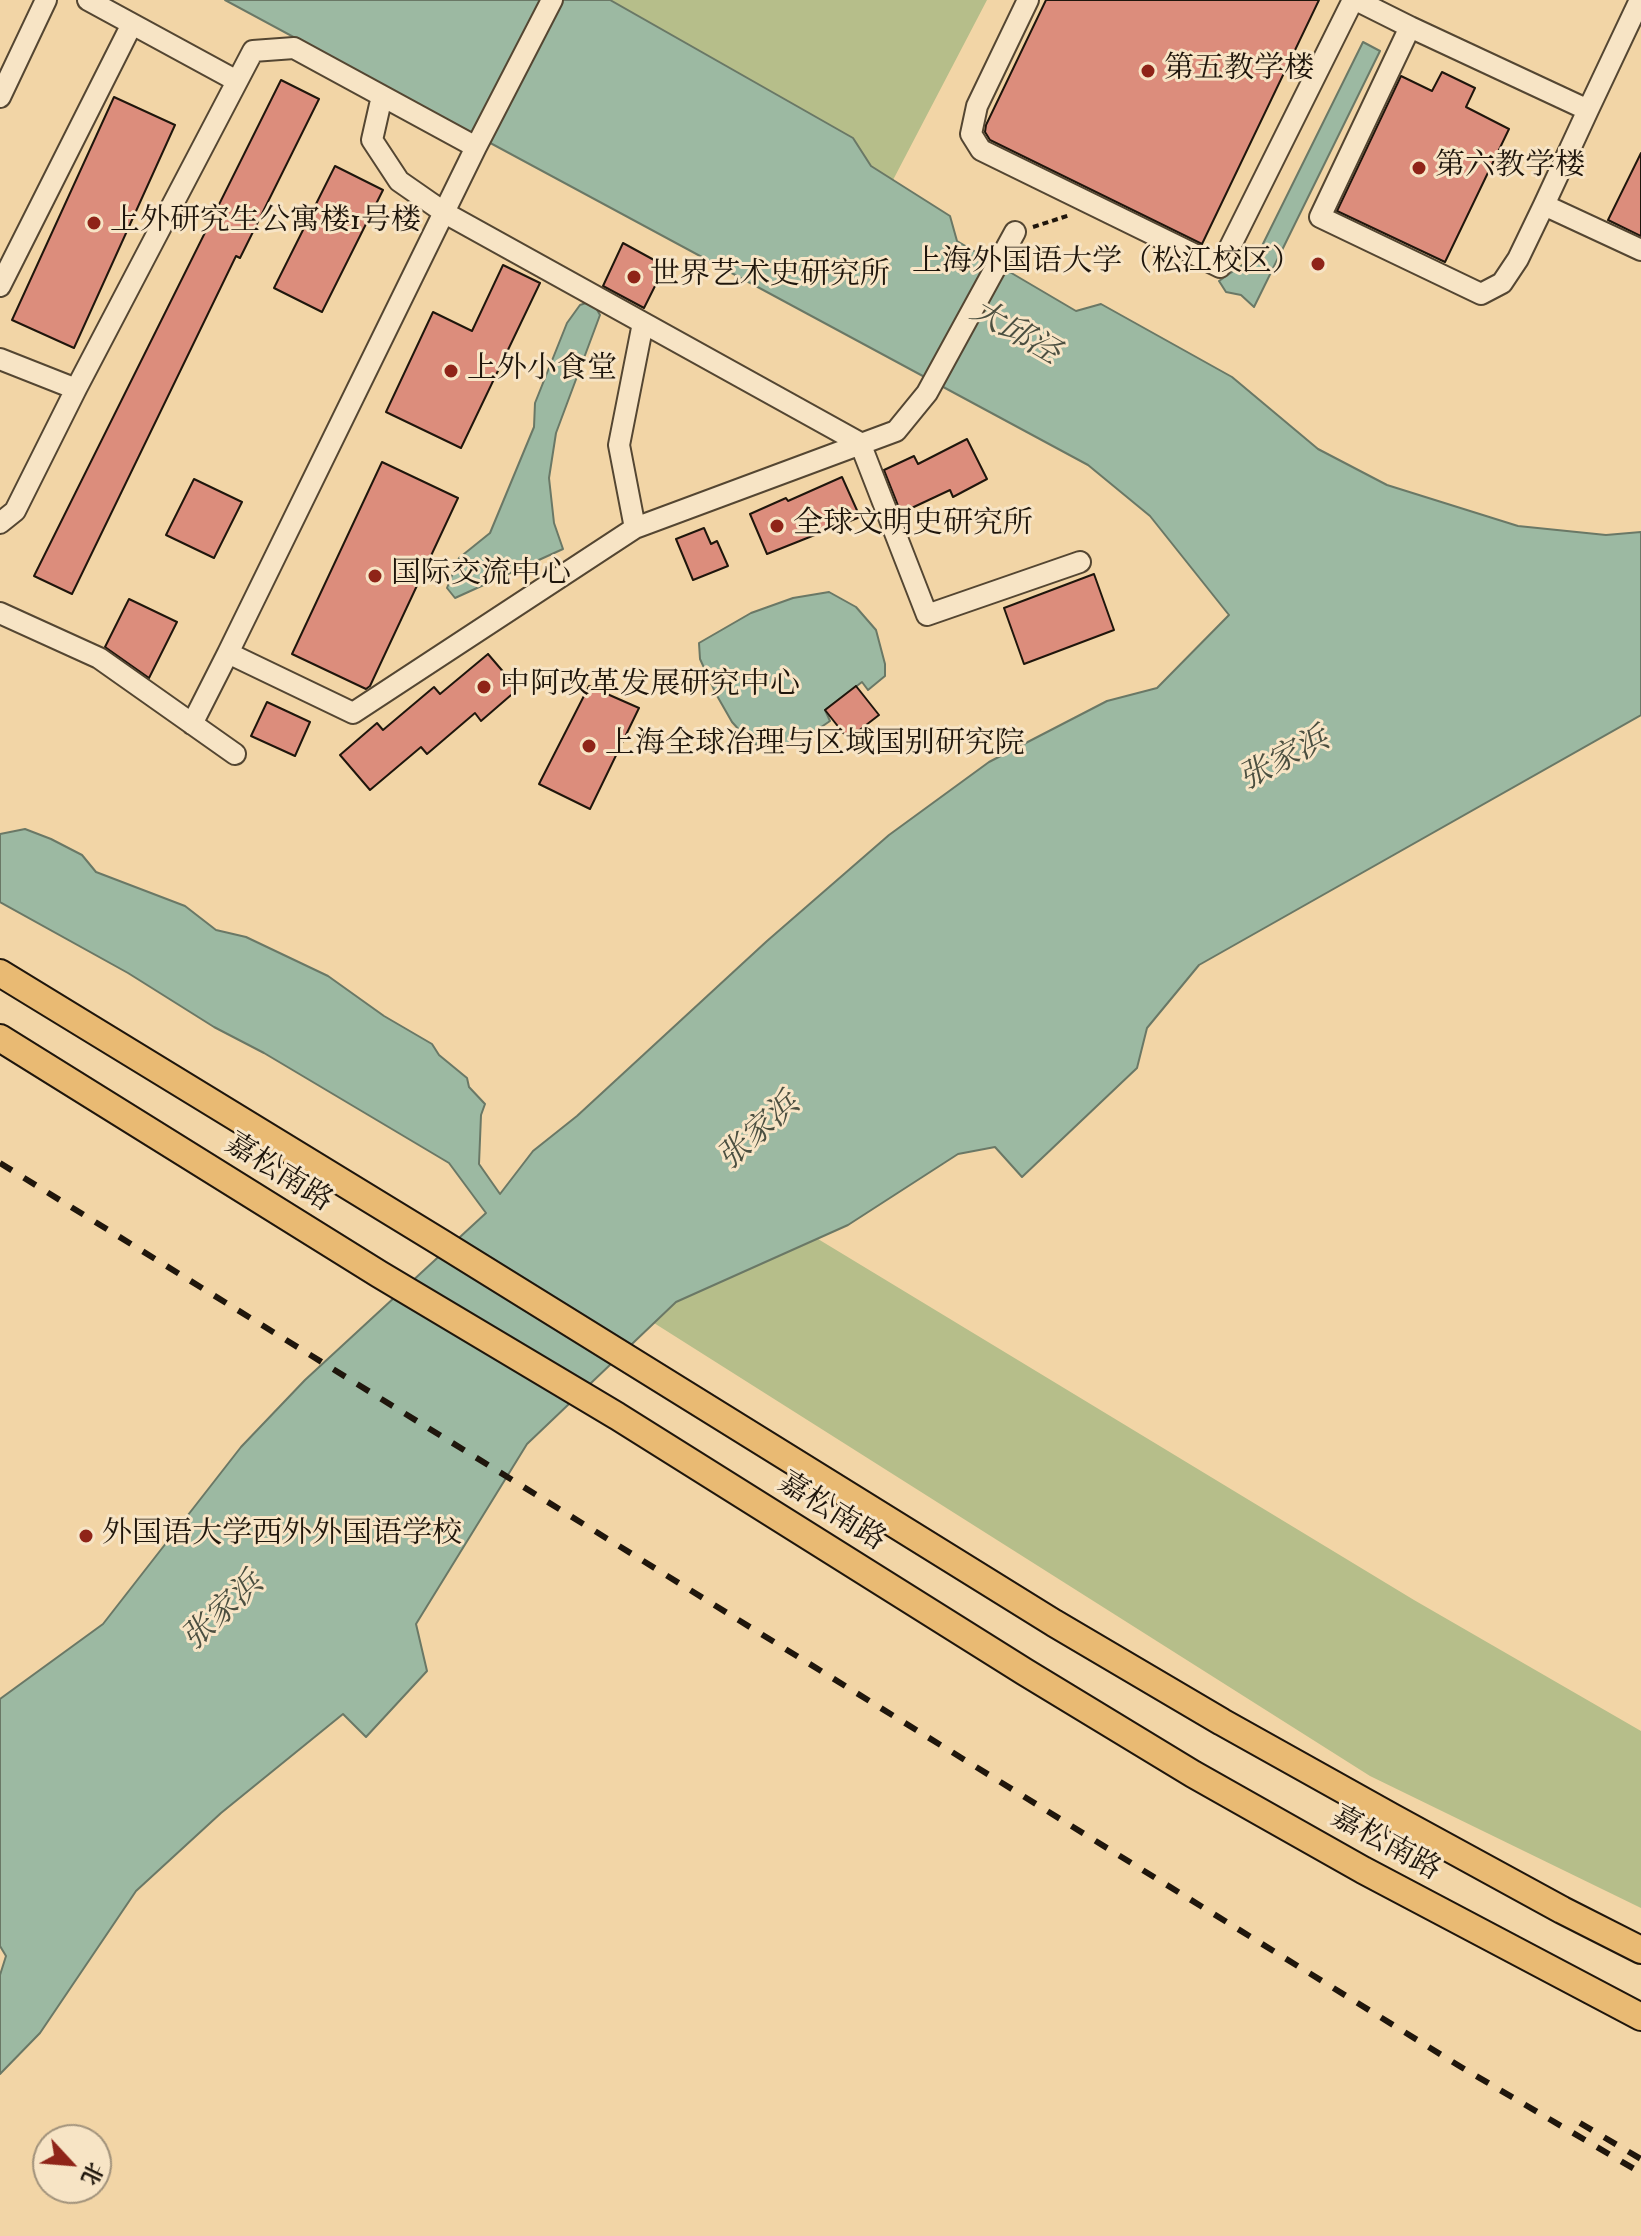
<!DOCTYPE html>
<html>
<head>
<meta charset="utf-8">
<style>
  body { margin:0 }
  #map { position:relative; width:1641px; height:2236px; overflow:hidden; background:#f2d5a6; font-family:"IM FELL Double Pica","Noto Serif SC",serif }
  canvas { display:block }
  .north { position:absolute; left:32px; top:2124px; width:80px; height:80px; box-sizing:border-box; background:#f7e4c5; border:2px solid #a1927b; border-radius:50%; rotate:116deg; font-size:22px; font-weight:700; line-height:32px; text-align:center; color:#1f160c }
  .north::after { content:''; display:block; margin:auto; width:28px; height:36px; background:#8f2418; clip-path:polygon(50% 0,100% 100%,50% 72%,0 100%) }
</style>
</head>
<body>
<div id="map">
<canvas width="1641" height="2236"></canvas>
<div class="north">北</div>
</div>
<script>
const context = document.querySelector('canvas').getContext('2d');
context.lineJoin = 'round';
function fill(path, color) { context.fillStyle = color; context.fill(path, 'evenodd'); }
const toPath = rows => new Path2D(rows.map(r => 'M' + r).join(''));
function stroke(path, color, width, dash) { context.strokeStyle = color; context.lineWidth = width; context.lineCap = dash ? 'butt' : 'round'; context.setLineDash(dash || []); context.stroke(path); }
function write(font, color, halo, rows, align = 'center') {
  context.font = font + ' "IM FELL Double Pica","Noto Serif SC",serif'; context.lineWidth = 6; context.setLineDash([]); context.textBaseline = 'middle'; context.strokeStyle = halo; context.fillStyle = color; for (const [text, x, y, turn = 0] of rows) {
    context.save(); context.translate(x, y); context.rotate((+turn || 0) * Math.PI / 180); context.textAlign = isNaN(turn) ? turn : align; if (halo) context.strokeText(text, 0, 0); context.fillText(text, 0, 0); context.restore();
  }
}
fill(toPath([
  [609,0,987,0,893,180,871,166,853,138],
  [818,1239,1414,1600,1641,1731,1641,1908,1370,1776,654,1323,676,1302]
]), '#b6be8a');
const water = toPath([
  [225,0,610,0,853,138,871,166,950,216,957,241,1076,311,1101,304,1232,377,1318,449,1387,485,1518,526,1606,535,1641,532,1641,715,1199,965,1147,1028,1137,1068,1022,1177,995,1147,958,1154,848,1225,676,1302,527,1444,416,1624,427,1671,366,1737,343,1714,221,1813,136,1891,40,2033,0,2074,0,1975,6,1956,0,1946,0,1699,103,1624,241,1447,305,1380,486,1213,449,1163,264,1053,214,1027,128,973,0,902,0,834,25,829,51,839,82,855,96,872,185,906,216,930,246,937,328,976,384,1016,432,1044,439,1055,467,1078,469,1087,485,1104,481,1115,479,1164,500,1194,533,1151,577,1116,767,941,889,835,989,762,1107,701,1157,688,1229,615,1150,516,1088,465,225,0],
  [1363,42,1380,51,1254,307,1241,295,1226,292,1219,281,1242,265,1252,266,1363,42],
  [592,301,600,315,556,433,549,478,554,523,563,549,455,598,447,588,459,558,490,533,534,427,535,403,567,323,580,305,592,301],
  [829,592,856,607,876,630,885,664,885,676,868,690,862,682,825,710,830,721,801,741,777,750,751,743,732,722,716,694,700,659,699,643,751,613,793,598,829,592]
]);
fill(water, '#9cb9a2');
stroke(water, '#6a7866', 2);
const building = toPath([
  [1046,0,1319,0,1202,244,990,140,985,132,986,125,1046,0],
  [1442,72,1475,88,1466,107,1509,129,1445,262,1337,211,1401,76,1432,91,1442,72],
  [281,80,319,99,240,258,236,256,72,594,34,576,281,80],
  [114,97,175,125,74,348,12,320,114,97],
  [1641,153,1641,236,1608,220,1641,153],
  [335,166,383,190,322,312,274,288,335,166],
  [623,243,665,266,644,308,603,286,623,243],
  [503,265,540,283,461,448,386,412,433,312,472,331,503,265],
  [967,439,987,479,953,497,950,490,901,513,884,470,914,456,918,464,967,439],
  [382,462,458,498,370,686,366,689,292,654,382,462],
  [842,477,860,517,767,554,750,514,786,498,788,501,842,477],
  [194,479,242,502,214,558,166,535,194,479],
  [704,528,711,544,717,541,728,566,693,580,676,539,704,528],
  [1094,574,1114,630,1024,664,1004,608,1094,574],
  [129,599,177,622,149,678,105,647,129,599],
  [488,654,518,689,481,721,475,713,427,754,421,747,370,790,340,755,377,723,383,730,434,687,440,694,488,654],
  [589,686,639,708,590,809,539,784,589,686],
  [856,686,879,715,848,739,825,710,856,686],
  [267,702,310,722,295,756,251,736,267,702]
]);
fill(building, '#dc8d7c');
stroke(building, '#1f160c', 2);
const minor = toPath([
  [88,0,237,81],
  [552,0,476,147,228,653,353,713,635,528,896,431,927,393,1015,232],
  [1028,0,977,106,971,134,981,150,1220,267,1353,0],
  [1356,0,1410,27],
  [382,96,372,140,399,181,445,213,860,443,927,615,1080,562],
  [0,97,46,0],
  [1588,110,1410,27,1320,217,1481,294,1502,283,1518,259,1544,205,1588,110,1640,0],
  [1544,205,1641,250],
  [0,286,132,24],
  [0,359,76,389],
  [0,523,15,511,76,389,253,51,294,48,476,147],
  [635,528,619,445,643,323],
  [0,613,99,658,235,754],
  [192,724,228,653]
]);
const major = toPath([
  [0,973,440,1242,1054,1623,1222,1722,1392,1817,1562,1910,1641,1950],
  [0,1038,379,1274,617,1416,1025,1672,1193,1774,1363,1870,1641,2017]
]);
stroke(minor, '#544632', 24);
stroke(major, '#1f160c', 30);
stroke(toPath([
  [1033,227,1070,215]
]), '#1f160c', 4, [6, 4]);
stroke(minor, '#f7e4c5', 20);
stroke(major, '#e9ba73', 26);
stroke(toPath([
  [0,1163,1461,2067,1641,2173],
  [1580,2123,1641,2159]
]), '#1f160c', 6, [14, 14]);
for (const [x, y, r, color] of [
  [1148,71,8,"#8f2418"],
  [1419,168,8,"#8f2418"],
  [94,223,8,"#8f2418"],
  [1318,264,8,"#8f2418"],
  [634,277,8,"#8f2418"],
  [451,371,8,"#8f2418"],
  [777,526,8,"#8f2418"],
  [375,576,8,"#8f2418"],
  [484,687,8,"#8f2418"],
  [589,746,8,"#8f2418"],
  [86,1536,8,"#8f2418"]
]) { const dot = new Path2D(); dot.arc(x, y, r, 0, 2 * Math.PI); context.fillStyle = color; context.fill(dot); stroke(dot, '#f7e4c5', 3); }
write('30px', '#1f160c', '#f7e4c5', [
  ["第五教学楼",1164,71],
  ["第六教学楼",1435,168],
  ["上外研究生公寓楼1号楼",110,223],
  ["上海外国语大学（松江校区）",1302,264,"right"],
  ["世界艺术史研究所",650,277],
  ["上外小食堂",467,371],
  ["全球文明史研究所",793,526],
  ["国际交流中心",391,576],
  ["中阿改革发展研究中心",500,687],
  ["上海全球冶理与区域国别研究院",605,746],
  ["外国语大学西外外国语学校",102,1536]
], 'left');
write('30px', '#1f160c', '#f7e4c5', [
  ["嘉松南路",278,1174,32],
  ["嘉松南路",831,1513,32],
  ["嘉松南路",1385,1845,29]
]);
write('italic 32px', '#4b4f40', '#f7e4c5', [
  ["大邱泾",1014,334,30],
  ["张家浜",1285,761,-28],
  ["张家浜",760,1133,-42],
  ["张家浜",224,1613,-43]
]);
</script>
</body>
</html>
